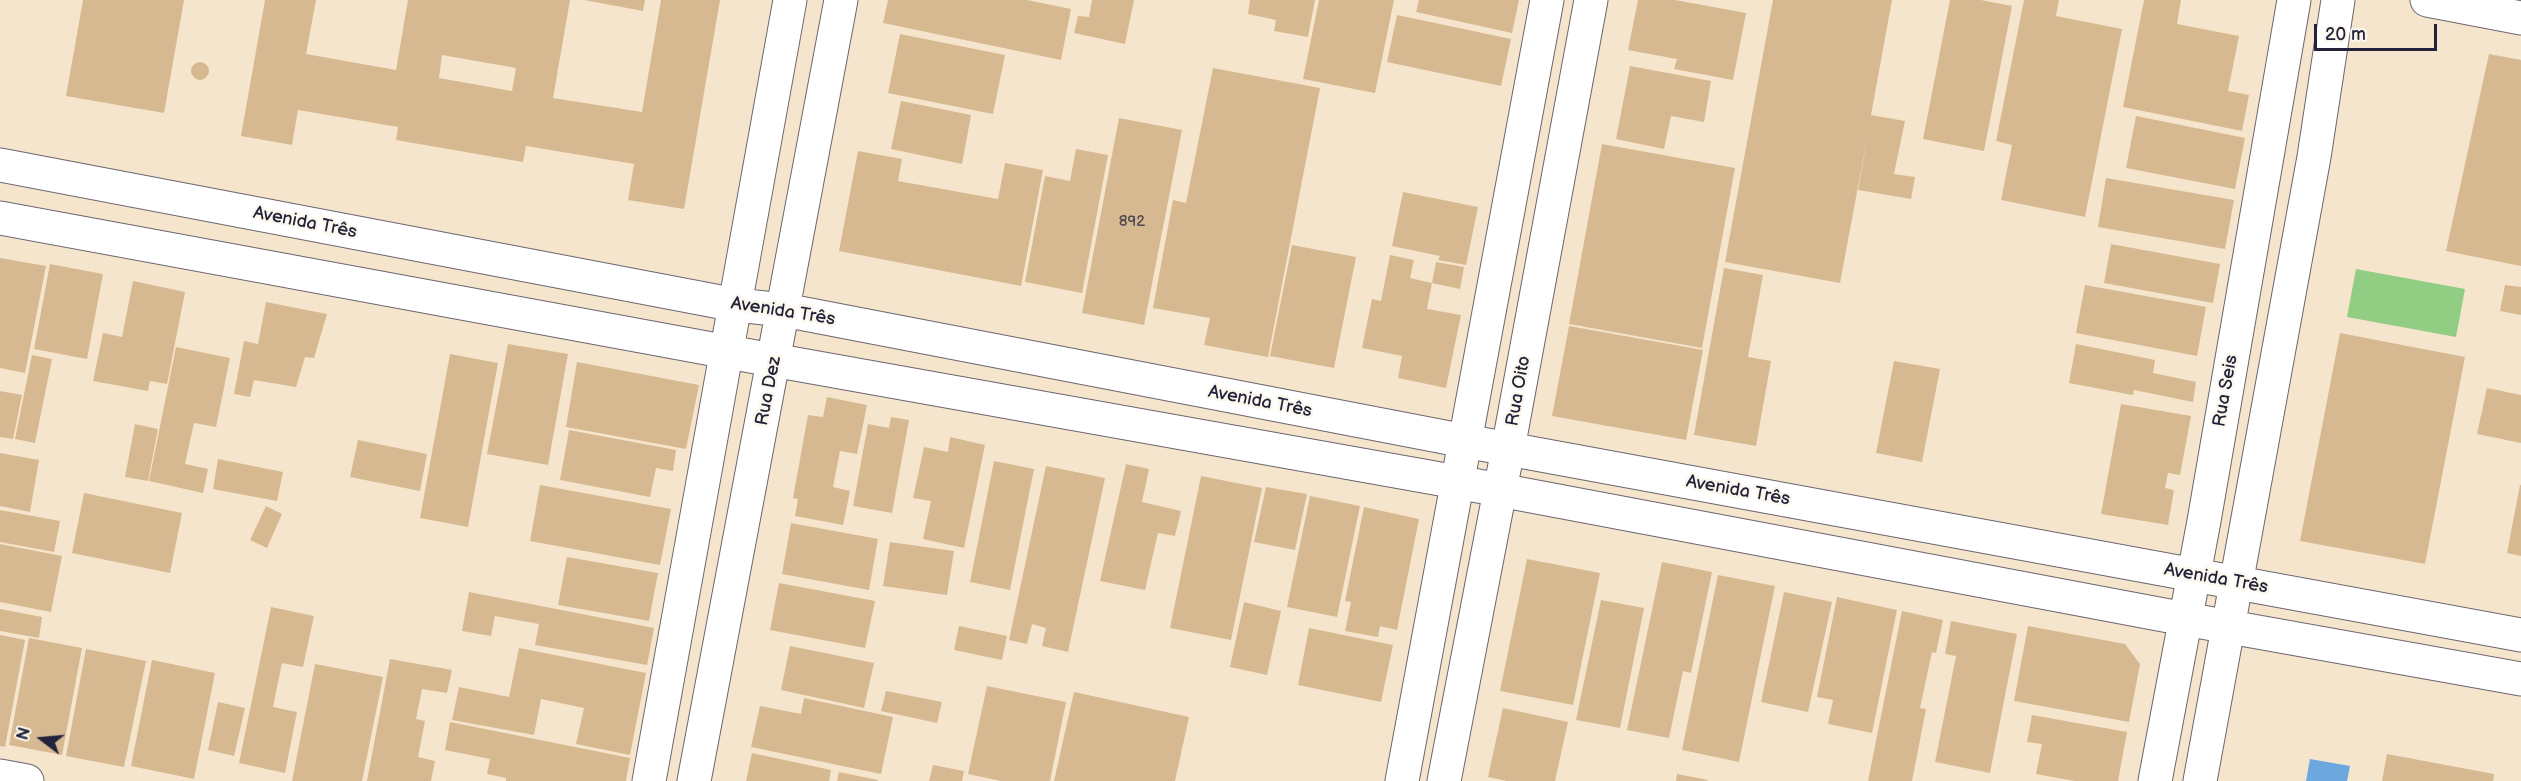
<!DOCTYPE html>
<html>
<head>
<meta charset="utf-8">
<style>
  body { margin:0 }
  #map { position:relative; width:2521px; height:781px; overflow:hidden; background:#f6e5cd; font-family:"Balsamiq Sans",sans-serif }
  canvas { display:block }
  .north { position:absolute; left:12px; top:709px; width:60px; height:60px; -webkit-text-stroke:4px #fbf7ec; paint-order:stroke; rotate:286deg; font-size:16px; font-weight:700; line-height:24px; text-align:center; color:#22223b }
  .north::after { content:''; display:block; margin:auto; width:21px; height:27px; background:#22223b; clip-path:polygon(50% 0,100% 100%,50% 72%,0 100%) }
  .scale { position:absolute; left:2314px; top:24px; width:123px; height:27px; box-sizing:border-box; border:3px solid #22223b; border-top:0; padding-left:8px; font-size:18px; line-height:21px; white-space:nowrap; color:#22223b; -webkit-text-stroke:4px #fbf7ec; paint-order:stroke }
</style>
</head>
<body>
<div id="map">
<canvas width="2521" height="781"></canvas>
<div class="north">N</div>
<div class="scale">20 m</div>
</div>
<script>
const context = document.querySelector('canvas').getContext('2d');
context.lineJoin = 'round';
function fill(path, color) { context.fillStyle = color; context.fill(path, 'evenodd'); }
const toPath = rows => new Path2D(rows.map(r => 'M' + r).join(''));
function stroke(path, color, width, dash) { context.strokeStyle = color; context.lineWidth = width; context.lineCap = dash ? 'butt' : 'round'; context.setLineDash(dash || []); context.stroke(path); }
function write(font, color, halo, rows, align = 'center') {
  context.font = font + ' "Balsamiq Sans",sans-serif'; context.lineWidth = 5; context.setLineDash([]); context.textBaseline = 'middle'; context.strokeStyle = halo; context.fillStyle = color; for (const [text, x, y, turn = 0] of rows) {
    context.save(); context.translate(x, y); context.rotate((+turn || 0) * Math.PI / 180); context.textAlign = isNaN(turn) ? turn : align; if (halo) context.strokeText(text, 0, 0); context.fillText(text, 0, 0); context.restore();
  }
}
fill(toPath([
  [2356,269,2465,289,2456,337,2347,317]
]), '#91ce83');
fill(toPath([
  [2310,759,2350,766,2347,781,2306,781]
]), '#6ca7dd');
fill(toPath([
  [83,0,184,0,164,113,66,96],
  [265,0,316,0,306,54,396,70,408,0,570,0,553,98,642,112,661,0,720,0,684,209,628,200,634,164,526,146,523,162,396,140,398,127,298,110,292,145,241,136],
  [442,55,516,68,512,91,439,78],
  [584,0,645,0,643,11],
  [888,0,1027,0,1071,9,1061,60,883,23],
  [1092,0,1134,0,1125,44,1074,33,1078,16,1089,17],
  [1250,0,1315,0,1308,37,1274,31,1276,20,1248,14],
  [1319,0,1394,0,1375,93,1303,79],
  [1419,0,1519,0,1512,33,1416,12],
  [1638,0,1675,0,1746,13,1733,80,1674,69,1677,59,1628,50],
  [1773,0,1892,0,1871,115,1905,121,1894,174,1915,177,1911,199,1858,190,1868,133,1840,283,1725,262],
  [1950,0,1981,0,2012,6,1984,151,1923,139],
  [2024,0,2059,0,2056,16,2122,29,2085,217,2001,200,2012,145,1996,141],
  [2144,0,2181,0,2177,24,2239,36,2228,91,2249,95,2242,131,2123,107],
  [1397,15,1511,39,1501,86,1387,62],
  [900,34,1005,55,993,114,888,93],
  [2489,54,2521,60,2521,266,2446,251],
  '191 71a9 9 0 1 1 18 0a9 9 0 1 1-18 0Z',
  [1630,66,1711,81,1704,122,1671,116,1664,149,1616,139],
  [1213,68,1320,88,1268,357,1204,345,1210,318,1153,308,1173,200,1186,203],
  [901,101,971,115,962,164,891,149],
  [2136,116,2245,138,2235,189,2126,168],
  [1119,118,1182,130,1144,325,1082,313],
  [1602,144,1735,168,1702,348,1569,324],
  [1076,149,1108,155,1082,293,1025,282,1045,176,1070,181],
  [858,151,902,159,898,181,998,199,1005,163,1043,170,1021,286,839,251],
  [2106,178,2234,200,2225,249,2098,227],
  [1403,192,1478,207,1466,265,1438,260,1440,256,1392,246],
  [2111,244,2220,264,2213,303,2104,283],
  [1292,245,1356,257,1334,368,1270,356],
  [1390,255,1414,260,1410,278,1432,283,1427,309,1461,315,1446,388,1398,378,1402,356,1362,348,1372,299,1381,301],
  [0,258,46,266,25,373,0,368],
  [1436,262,1464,267,1460,289,1432,283],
  [50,264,103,274,87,359,34,349],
  [1724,268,1763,275,1748,357,1771,361,1756,446,1694,435],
  [133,281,185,292,167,384,150,381,148,391,93,381,103,333,122,337],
  [2085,285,2206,307,2197,356,2076,333],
  [2505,285,2521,287,2521,315,2500,311],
  [266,302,327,314,314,358,305,357,296,387,254,380,250,397,234,394,244,341,258,344],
  [1569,326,1703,350,1686,440,1552,416],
  [2340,333,2465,357,2425,564,2300,541],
  [508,344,568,354,548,465,487,454],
  [2076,344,2155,360,2153,373,2196,382,2193,402,2134,390,2133,395,2069,383],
  [176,347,230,358,216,427,194,423,185,464,208,469,203,493,149,481],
  [450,354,498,363,468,527,420,518],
  [32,355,52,359,35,443,15,439],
  [1894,361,1940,369,1922,462,1876,453],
  [577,362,699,385,686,449,566,427],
  [2487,388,2521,395,2521,443,2477,434],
  [0,391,22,395,13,439,0,437],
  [827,397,867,405,857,454,840,451,833,487,850,491,843,525,795,516,798,499,793,498,808,415,823,417],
  [2121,404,2191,416,2180,475,2168,473,2165,488,2174,490,2168,525,2101,514],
  [891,417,909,420,892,513,853,506,868,424,889,428],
  [135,424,158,429,148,481,125,477],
  [569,430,676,450,673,471,656,468,650,497,560,480],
  [950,437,985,445,964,548,923,539,931,501,913,498,924,447,948,452],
  [358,440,427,454,420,491,350,477],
  [0,453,39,460,30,512,0,506],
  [218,459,283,472,277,501,213,489],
  [994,461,1034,469,1010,590,970,582],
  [1126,464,1149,469,1142,502,1181,511,1175,536,1158,533,1145,590,1100,581],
  [1046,466,1105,478,1068,652,1042,646,1046,628,1032,624,1027,644,1009,640],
  [1201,476,1262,488,1231,640,1170,628],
  [540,485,671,509,660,565,530,541],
  [2520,485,2521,485,2521,556,2507,553],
  [1266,487,1307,494,1295,550,1254,542],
  [84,493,182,513,170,573,72,553],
  [1310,496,1360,506,1337,617,1287,607],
  [266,506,282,514,267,548,250,540],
  [1364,507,1419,519,1397,630,1380,626,1378,637,1345,631,1351,602,1345,601],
  [0,510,60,521,54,552,0,542],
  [791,523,878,539,869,590,782,574],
  [890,542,954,551,947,595,883,586],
  [0,544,62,556,51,612,0,602],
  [567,557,658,573,649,621,558,605],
  [1527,559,1600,573,1573,705,1500,691],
  [1662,562,1712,572,1691,673,1683,671,1669,738,1627,730],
  [1718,575,1775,586,1739,762,1682,750],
  [779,583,875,601,865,648,770,630],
  [469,592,654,628,647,665,535,645,539,624,495,616,491,636,462,631],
  [1784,592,1832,602,1808,712,1761,702],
  [1837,597,1897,610,1872,733,1828,724,1833,700,1817,697],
  [1601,600,1644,608,1620,728,1576,720],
  [1244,602,1281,611,1267,675,1230,667],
  [271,607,314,616,303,667,282,663,273,707,297,712,285,773,239,763],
  [0,609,42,617,39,638,0,631],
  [1902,611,1943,620,1936,653,1932,652,1920,708,1926,709,1912,781,1868,781],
  [1951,621,2017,634,1990,773,1935,762,1956,656,1945,654],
  [959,626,1007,636,1002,660,954,650],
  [2028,626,2125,644,2140,664,2129,722,2014,701],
  [1309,628,1393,645,1381,702,1298,685],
  [0,635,25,640,5,747,0,746],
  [29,638,82,648,62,755,9,745],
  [790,646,874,663,864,708,781,690],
  [519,648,646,673,630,755,576,744,584,708,541,699,534,735,452,720,459,687,509,697],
  [86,649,146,661,124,767,66,756],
  [390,659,452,670,447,693,422,689,416,719,425,721,418,757,435,761,431,781,367,781],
  [152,660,215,673,194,779,131,766],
  [315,664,383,677,362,781,292,781],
  [987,686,1066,702,1050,781,1001,781,968,774],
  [886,691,942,702,937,723,881,711],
  [1074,692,1189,717,1175,781,1054,781],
  [804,698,893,717,881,774,751,747,760,706,801,714],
  [218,702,245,708,234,756,208,750],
  [1503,708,1568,722,1555,781,1507,781,1488,777],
  [2032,715,2127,732,2118,781,2075,781,2036,774,2042,744,2027,742],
  [450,722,630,758,626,781,506,781,506,778,487,774,490,759,445,750],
  [752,753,831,770,829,781,746,781],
  [2387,754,2494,774,2493,781,2382,781],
  [933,765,964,771,962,781,929,781],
  [839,772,878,780,878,781,837,781],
  [1677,774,1708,780,1707,781,1676,781]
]), '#d7b991');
const minor = toPath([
  [2427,0,2521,18],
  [0,165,736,305,784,310,1465,441,2521,635],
  [0,218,728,352,1457,482,2185,619,2521,679],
  [649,781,790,0],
  [694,781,841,0],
  [1402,781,1547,0],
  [1444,781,1508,449,1591,0],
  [2155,781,2204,521,2294,0],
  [2200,781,2314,157,2338,0]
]);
const tertiary = toPath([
  [0,776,27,781]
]);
stroke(minor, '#6c666e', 35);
stroke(tertiary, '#6c666e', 35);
stroke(minor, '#fff', 33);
stroke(tertiary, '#fff', 33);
write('15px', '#4f4850', null, [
  ["892",1132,222]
]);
write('18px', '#22223b', '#fbf7ec', [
  ["Avenida Três",305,223,11],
  ["Avenida Três",783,312,9],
  ["Rua Dez",769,391,-79],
  ["Rua Oito",1519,391,-80],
  ["Rua Seis",2226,391,-80],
  ["Avenida Três",1260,402,11],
  ["Avenida Três",1738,491,10],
  ["Avenida Três",2216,579,10]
]);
</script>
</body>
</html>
